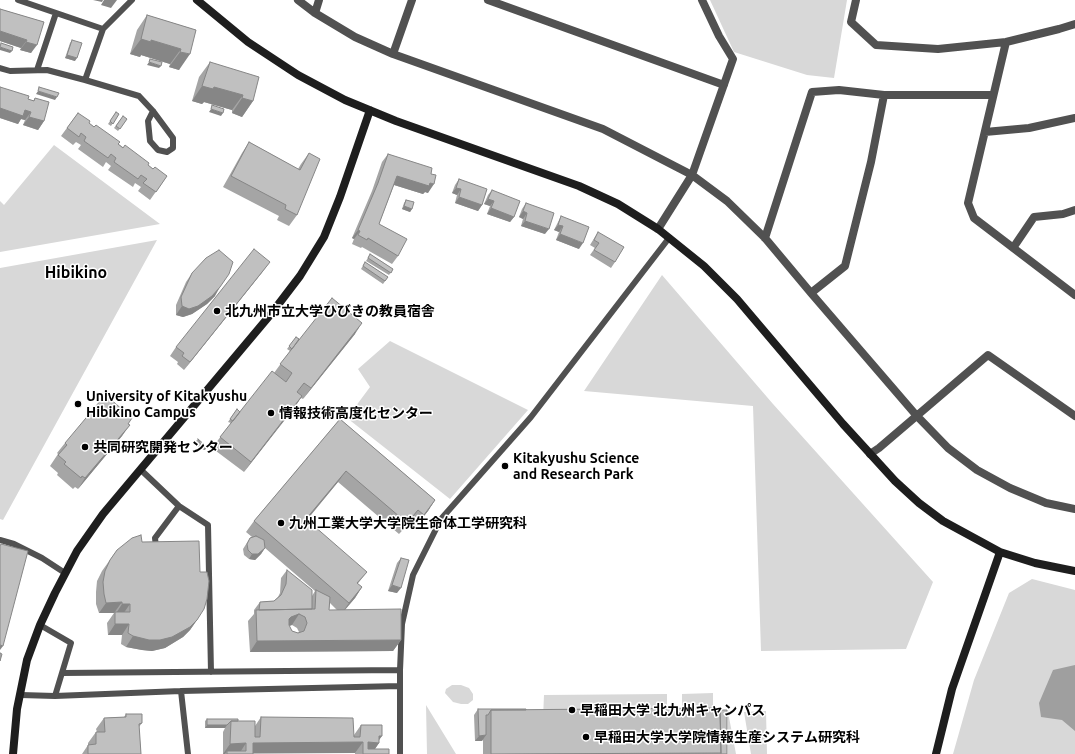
<!DOCTYPE html>
<html>
<head>
<meta charset="utf-8">
<style>
  body { margin:0 }
  canvas { display:block; background:#fff }
</style>
</head>
<body>
<canvas width="1075" height="754"></canvas>
<script>
const context = document.querySelector('canvas').getContext('2d');
context.lineJoin = 'round';
function fill(path, color) { context.fillStyle = color; context.fill(path, 'evenodd'); }
const toPath = rows => new Path2D(rows.map(r => 'M' + r).join(''));
function stroke(path, color, width, dash) { context.strokeStyle = color; context.lineWidth = width; context.lineCap = dash ? 'butt' : 'round'; context.setLineDash(dash || []); context.stroke(path); }
function write(font, color, halo, rows, align = 'center') {
  context.font = font + ' Ubuntu,"Noto Sans JP",sans-serif'; context.lineWidth = 3; context.setLineDash([]); context.textBaseline = 'middle'; context.strokeStyle = halo; context.fillStyle = color; for (const [text, x, y, turn = 0] of rows) {
    context.save(); context.translate(x, y); context.rotate((+turn || 0) * Math.PI / 180); context.textAlign = isNaN(turn) ? turn : align; if (halo) context.strokeText(text, 0, 0); context.fillText(text, 0, 0); context.restore();
  }
}
fill(toPath([
  [710,0,847,0,834,78,807,75,734,52],
  [54,145,160,224,0,252,0,201,4,205],
  [157,240,3,520,0,519,0,268],
  [662,275,773,404,933,582,906,649,761,651,753,406,584,391],
  [390,341,528,410,450,499,347,418,370,387,358,369],
  [1032,579,1075,590,1075,754,953,754,974,680,1009,593],
  [452,685,461,685,469,688,473,694,473,700,468,704,461,704,453,702,445,693,446,689],
  [713,693,713,716,682,716,682,694],
  [667,694,667,717,543,718,544,695],
  [426,705,456,754,427,754],
  [766,711,767,754,751,754,744,712],
  [728,712,736,754,728,754]
]), '#d8d8d8');
fill(toPath([
  [1075,665,1075,731,1062,720,1041,717,1039,703,1053,670]
]), '#9f9f9f');
stroke(toPath([
  [18,0,103,29],
  [132,0,103,29,85,80,139,96,153,111,173,138,173,148,167,152,158,150,150,141,148,121,153,111],
  [0,68,10,71,47,70,85,80],
  [37,70,56,13],
  [141,470,179,506,208,525,211,672],
  [0,540,14,544,42,558,65,573],
  [156,547,155,538,179,506],
  [40,625,71,643,55,696],
  [62,673,400,670],
  [181,691,188,754],
  [21,695,55,696,181,691,400,686],
  [400,754,400,670,402,624,413,575,441,519,531,417,669,238]
]), '#515151', 6);
stroke(toPath([
  [298,0,315,13,355,37,393,54,603,129,692,175,727,201,765,238,811,293,916,415,948,448,977,470,1010,488,1046,503,1075,509],
  [488,0,724,85],
  [856,0,851,22,876,45,938,49,1006,42,1059,29,1075,24],
  [315,13,319,0],
  [1006,42,968,203,974,218,1075,295],
  [393,54,412,0],
  [985,132,1029,128,1075,118],
  [658,229,692,175,733,59,719,36,702,0],
  [765,238,812,92,839,90,884,95,992,95],
  [1013,248,1034,217,1063,214,1075,210],
  [811,293,845,266,871,162,884,95],
  [870,454,879,448,988,355,1075,416]
]), '#515151', 8);
stroke(toPath([
  [197,0,248,42,298,75,345,100,396,121,579,186,618,204,658,229,704,266,737,299,843,424,895,481,919,503,943,521,1000,552,1035,563,1075,571],
  [13,754,17,709,27,660,40,625,55,593,77,551,103,514,271,314,300,276,324,237,340,197,370,110],
  [936,754,952,689,1000,552]
]), '#1e1e1e', 8);
fill(toPath([
  [0,9,44,22,31,53,20,50,21,48,0,41],
  [147,15,196,30,179,70,169,67,170,64,141,55,140,57,130,54,137,30],
  [72,40,75,61,65,58,70,43],
  [210,62,253,101,242,117,232,113,232,110,204,102,202,104,192,101,199,77],
  [0,88,33,101,35,98,44,121,38,130,23,125,25,120,21,119,18,124,0,118],
  [116,112,119,114,111,126,108,124],
  [78,113,89,123,148,165,153,169,167,176,150,200,138,191,141,187,135,183,133,187,108,170,111,166,106,162,103,167,78,149,81,145,76,142,73,145,61,136],
  [123,116,127,119,118,131,114,128],
  [249,142,298,169,301,164,309,153,297,215,289,226,277,220,279,216,223,187,242,153],
  [388,154,431,174,428,193,425,192,423,194,394,185,379,224,398,256,392,264,362,247,361,248,352,244,354,239,352,238,372,191,382,162],
  [459,179,482,205,478,211,455,203,457,195,452,193,455,185],
  [492,190,514,217,510,222,487,214,490,206,484,204,488,195],
  [406,200,412,209,410,212,402,209,404,203],
  [526,203,545,234,521,226,523,219,519,217,522,209],
  [561,216,579,249,556,240,559,232,554,230],
  [598,232,615,262,611,268,590,255,595,248,590,245],
  [370,254,393,269,389,275,366,261],
  [365,262,388,277,383,284,361,269],
  [264,270,184,370,177,364,178,362,170,356,176,347],
  [192,273,215,296,207,304,192,314,183,317,176,315,176,305,186,282],
  [355,334,303,399,301,398,244,472,212,448,231,423,228,422,237,409,240,412,274,373,290,351,287,349,296,337,299,339],
  [340,419,435,500,428,511,416,526,410,521,399,534,338,482,307,520,358,584,362,587,355,598,345,610,401,640,393,651,250,652,248,621,254,614,254,610,260,602,274,601,278,597,280,593,281,578,287,570,312,596,315,591,265,548,261,554,255,560,249,559,244,555,243,549,250,538,252,537,246,532,254,521],
  [330,603,337,610,329,610],
  [292,625,297,628,299,632,298,633,292,631,289,626],
  [128,424,122,436,78,489,75,487,73,489,57,475,58,473,50,466,58,454,57,453,65,443],
  [198,439,205,450,199,448,196,441],
  [142,542,197,620,190,630,183,637,165,648,152,651,142,650,126,647,121,644,122,635,108,635,107,623,114,613,99,613,96,604,96,592,97,581,102,571,117,550],
  [401,558,397,593,388,591,397,563],
  [478,709,526,710,720,710,727,754,483,754,483,739,482,741,475,741,474,715],
  [126,714,142,723,139,727,141,754,82,754,88,745,88,743,96,732,97,732,96,729,104,718,124,717],
  [261,717,354,735,361,725,379,740,379,743,375,749,389,754,355,754,355,753,223,754,223,732,225,728,205,728,205,721,207,719,238,721,255,726]
]), '#a5a5a5');
fill(toPath([
  [93,0,103,0,102,2],
  [104,0,117,0,111,8,101,5],
  [0,31,27,40,21,48,0,41],
  [141,39,151,40,181,49,170,64,141,55,140,57,130,54],
  [26,42,37,45,31,53,20,50],
  [0,47,12,51,10,53,0,50],
  [180,52,190,54,179,70,169,67],
  [67,55,77,58,75,61,65,58],
  [149,62,161,66,159,68,147,65],
  [202,86,214,87,243,95,232,110,204,102,202,104,192,101],
  [38,91,57,97,55,100,36,94],
  [242,98,253,101,242,117,232,113],
  [0,108,25,110,31,112,25,120,21,119,18,124,0,118],
  [211,109,223,113,221,116,209,112],
  [29,117,44,121,38,130,23,125],
  [397,176,430,183,434,184,428,193,425,192,423,194,391,184],
  [456,188,461,189,457,195,452,193],
  [459,197,482,205,478,211,455,203],
  [488,199,494,201,490,206,484,204],
  [404,206,412,209,410,212,402,209],
  [491,208,514,217,510,222,487,214],
  [523,211,527,213,523,219,519,217],
  [525,221,549,229,545,234,521,226],
  [558,225,563,226,559,232,554,230],
  [358,230,360,231,354,239,352,238],
  [560,234,583,243,579,249,556,240],
  [270,262,264,270,184,370,190,362],
  [220,287,215,296,207,304,192,314,183,317,176,315,182,306],
  [362,323,355,334,303,399,311,388],
  [302,396,295,407,244,472,251,462],
  [130,425,122,436,78,489,85,478],
  [201,445,207,447,205,450,199,448],
  [346,471,338,482,298,530,306,519],
  [435,500,428,511,416,526,424,515],
  [418,510,410,521,399,534,407,523],
  [265,548,261,554,255,560,249,559,252,554],
  [367,572,359,582,349,593,357,583],
  [392,585,401,588,397,593,388,591],
  [362,587,355,598,341,614,349,603],
  [122,602,114,613,99,613,106,603],
  [122,604,130,604,123,614,115,615],
  [312,610,305,617,299,614,292,625,283,628,256,618],
  [197,620,190,630,183,637,165,648,152,651,142,650,126,647,133,636],
  [115,624,129,624,122,635,108,635],
  [401,640,393,651,250,652,257,641],
  [0,645,3,646,0,650],
  [207,725,227,725,225,728,205,728],
  [486,735,482,741,475,741,479,736],
  [379,736,382,736,377,743,379,743,372,753,363,753,368,742],
  [363,742,355,753,246,753,253,743],
  [246,743,239,754,227,751,225,754,223,754,230,744],
  [721,753,720,754,627,754]
]), '#868686');
const building = toPath([
  [0,9,44,22,37,45,26,42,27,40,0,31,0,9],
  [147,15,196,30,190,54,180,52,181,49,151,40,151,42,141,39,147,15],
  [72,40,82,43,77,58,67,55,72,40],
  [1,43,13,47,12,51,0,47,1,43],
  [150,59,162,62,161,66,149,62,150,59],
  [210,62,259,77,253,101,242,98,243,95,214,87,213,89,202,86,210,62],
  [0,87,29,96,28,99,34,101,35,98,49,102,44,121,29,117,31,112,25,110,23,116,0,108,0,87],
  [39,87,59,93,57,97,38,91,39,87],
  [212,105,224,109,223,113,211,109,212,105],
  [116,112,119,114,113,124,110,121,116,112],
  [78,113,90,121,89,123,94,127,96,125,120,142,118,144,123,148,125,145,149,163,148,165,153,169,155,167,167,176,156,192,143,183,147,179,141,175,138,179,114,162,116,158,111,154,108,158,84,141,86,137,81,133,79,137,67,128,78,113],
  [123,116,127,119,120,129,116,126,123,116],
  [249,142,300,170,309,153,320,159,297,215,285,209,286,205,231,176,249,142],
  [388,154,432,168,431,174,436,175,434,184,430,183,429,186,397,176,379,224,407,239,398,256,368,238,367,240,358,235,360,231,358,230,378,183,388,154],
  [459,179,487,189,482,205,459,197,461,189,456,188,459,179],
  [492,190,520,201,514,217,491,208,494,201,488,199,492,190],
  [406,200,414,202,412,209,404,206,406,200],
  [526,203,554,213,549,229,525,221,527,213,523,211,526,203],
  [561,216,589,227,583,243,560,234,563,226,558,225,561,216],
  [598,232,624,247,615,262,594,250,599,243,594,240,598,232],
  [254,249,270,262,190,362,182,356,184,353,176,347,254,249],
  [219,250,233,262,229,274,220,287,212,296,198,306,189,309,182,306,181,297,192,273,206,258,219,250],
  [370,254,393,269,391,273,368,258,370,254],
  [365,262,388,277,385,281,363,266,365,262],
  [332,298,362,323,311,388,304,383,297,392,302,396,251,462,220,437,272,371,286,382,292,373,280,364,332,298],
  [296,337,299,339,292,349,289,346,296,337],
  [108,397,132,418,128,424,130,425,85,478,82,476,81,478,64,464,66,462,58,455,67,445,65,443,101,400,103,402,108,397],
  [237,409,240,412,233,421,230,419,237,409],
  [340,419,435,500,424,515,418,510,407,523,346,471,306,519,367,572,357,583,362,587,349,603,254,521,340,419],
  [198,439,207,447,201,445,198,439],
  [141,535,142,542,199,541,200,572,207,572,209,581,207,599,204,609,197,620,190,627,172,637,160,640,149,640,133,636,128,633,129,624,115,624,115,612,130,612,130,604,122,604,122,602,106,603,104,594,103,582,105,571,110,560,117,550,132,538,141,535],
  [256,536,264,540,265,548,258,554,252,554,248,550,247,544,250,538,256,536],
  [1,544,28,551,3,646,0,645,0,546,1,544],
  [401,558,409,560,401,588,392,585,401,558],
  [287,570,312,590,312,609,259,610,260,602,274,601,281,595,286,584,287,570],
  [316,590,330,597,329,610,401,609,401,640,257,641,256,610,315,609,316,590],
  [299,614,305,617,307,623,304,631,298,633,292,631,289,625,289,619,291,617,299,614],
  [0,653,2,654,0,661,0,653],
  [720,708,721,753,491,754,491,710,720,708],
  [478,709,526,709,526,710,491,710,488,715,486,715,486,735,479,736,478,709],
  [720,710,727,710,727,754,721,754,720,710],
  [126,714,142,714,142,723,139,724,141,754,88,754,88,745,96,744,96,732,105,732,104,718,126,717,126,714],
  [261,717,353,718,354,737,360,737,361,725,382,725,382,736,379,736,379,743,368,742,368,749,389,749,389,754,363,754,363,742,253,743,253,754,227,754,227,751,246,751,246,743,230,744,231,721,255,721,255,737,260,737,261,717],
  [207,719,238,719,238,721,231,721,227,725,207,725,207,719]
]);
fill(building, '#c0c0c0');
stroke(building, '#868686', 1);
for (const [x, y, r, color] of [
  [217,311,4,"#000"],
  [78,404,4,"#000"],
  [271,413,4,"#000"],
  [85,447,4,"#000"],
  [505,466,4,"#000"],
  [281,523,4,"#000"],
  [572,710,4,"#000"],
  [586,737,4,"#000"]
]) { const dot = new Path2D(); dot.arc(x, y, r, 0, 2 * Math.PI); context.fillStyle = color; context.fill(dot); stroke(dot, '#fff', 1.5); }
write('bold 14px', '#000', '#fff', [
  ["北九州市立大学ひびきの教員宿舎",225,311],
  ["University of Kitakyushu",86,396],
  ["Hibikino Campus",86,412],
  ["情報技術高度化センター",279,413],
  ["共同研究開発センター",93,447],
  ["Kitakyushu Science",513,458],
  ["and Research Park",513,474],
  ["九州工業大学大学院生命体工学研究科",289,523],
  ["早稲田大学 北九州キャンパス",580,710],
  ["早稲田大学大学院情報生産システム研究科",594,737]
], 'left');
write('bold 16px', '#000', '#fff', [
  ["Hibikino",76,273]
]);
</script>
</body>
</html>
